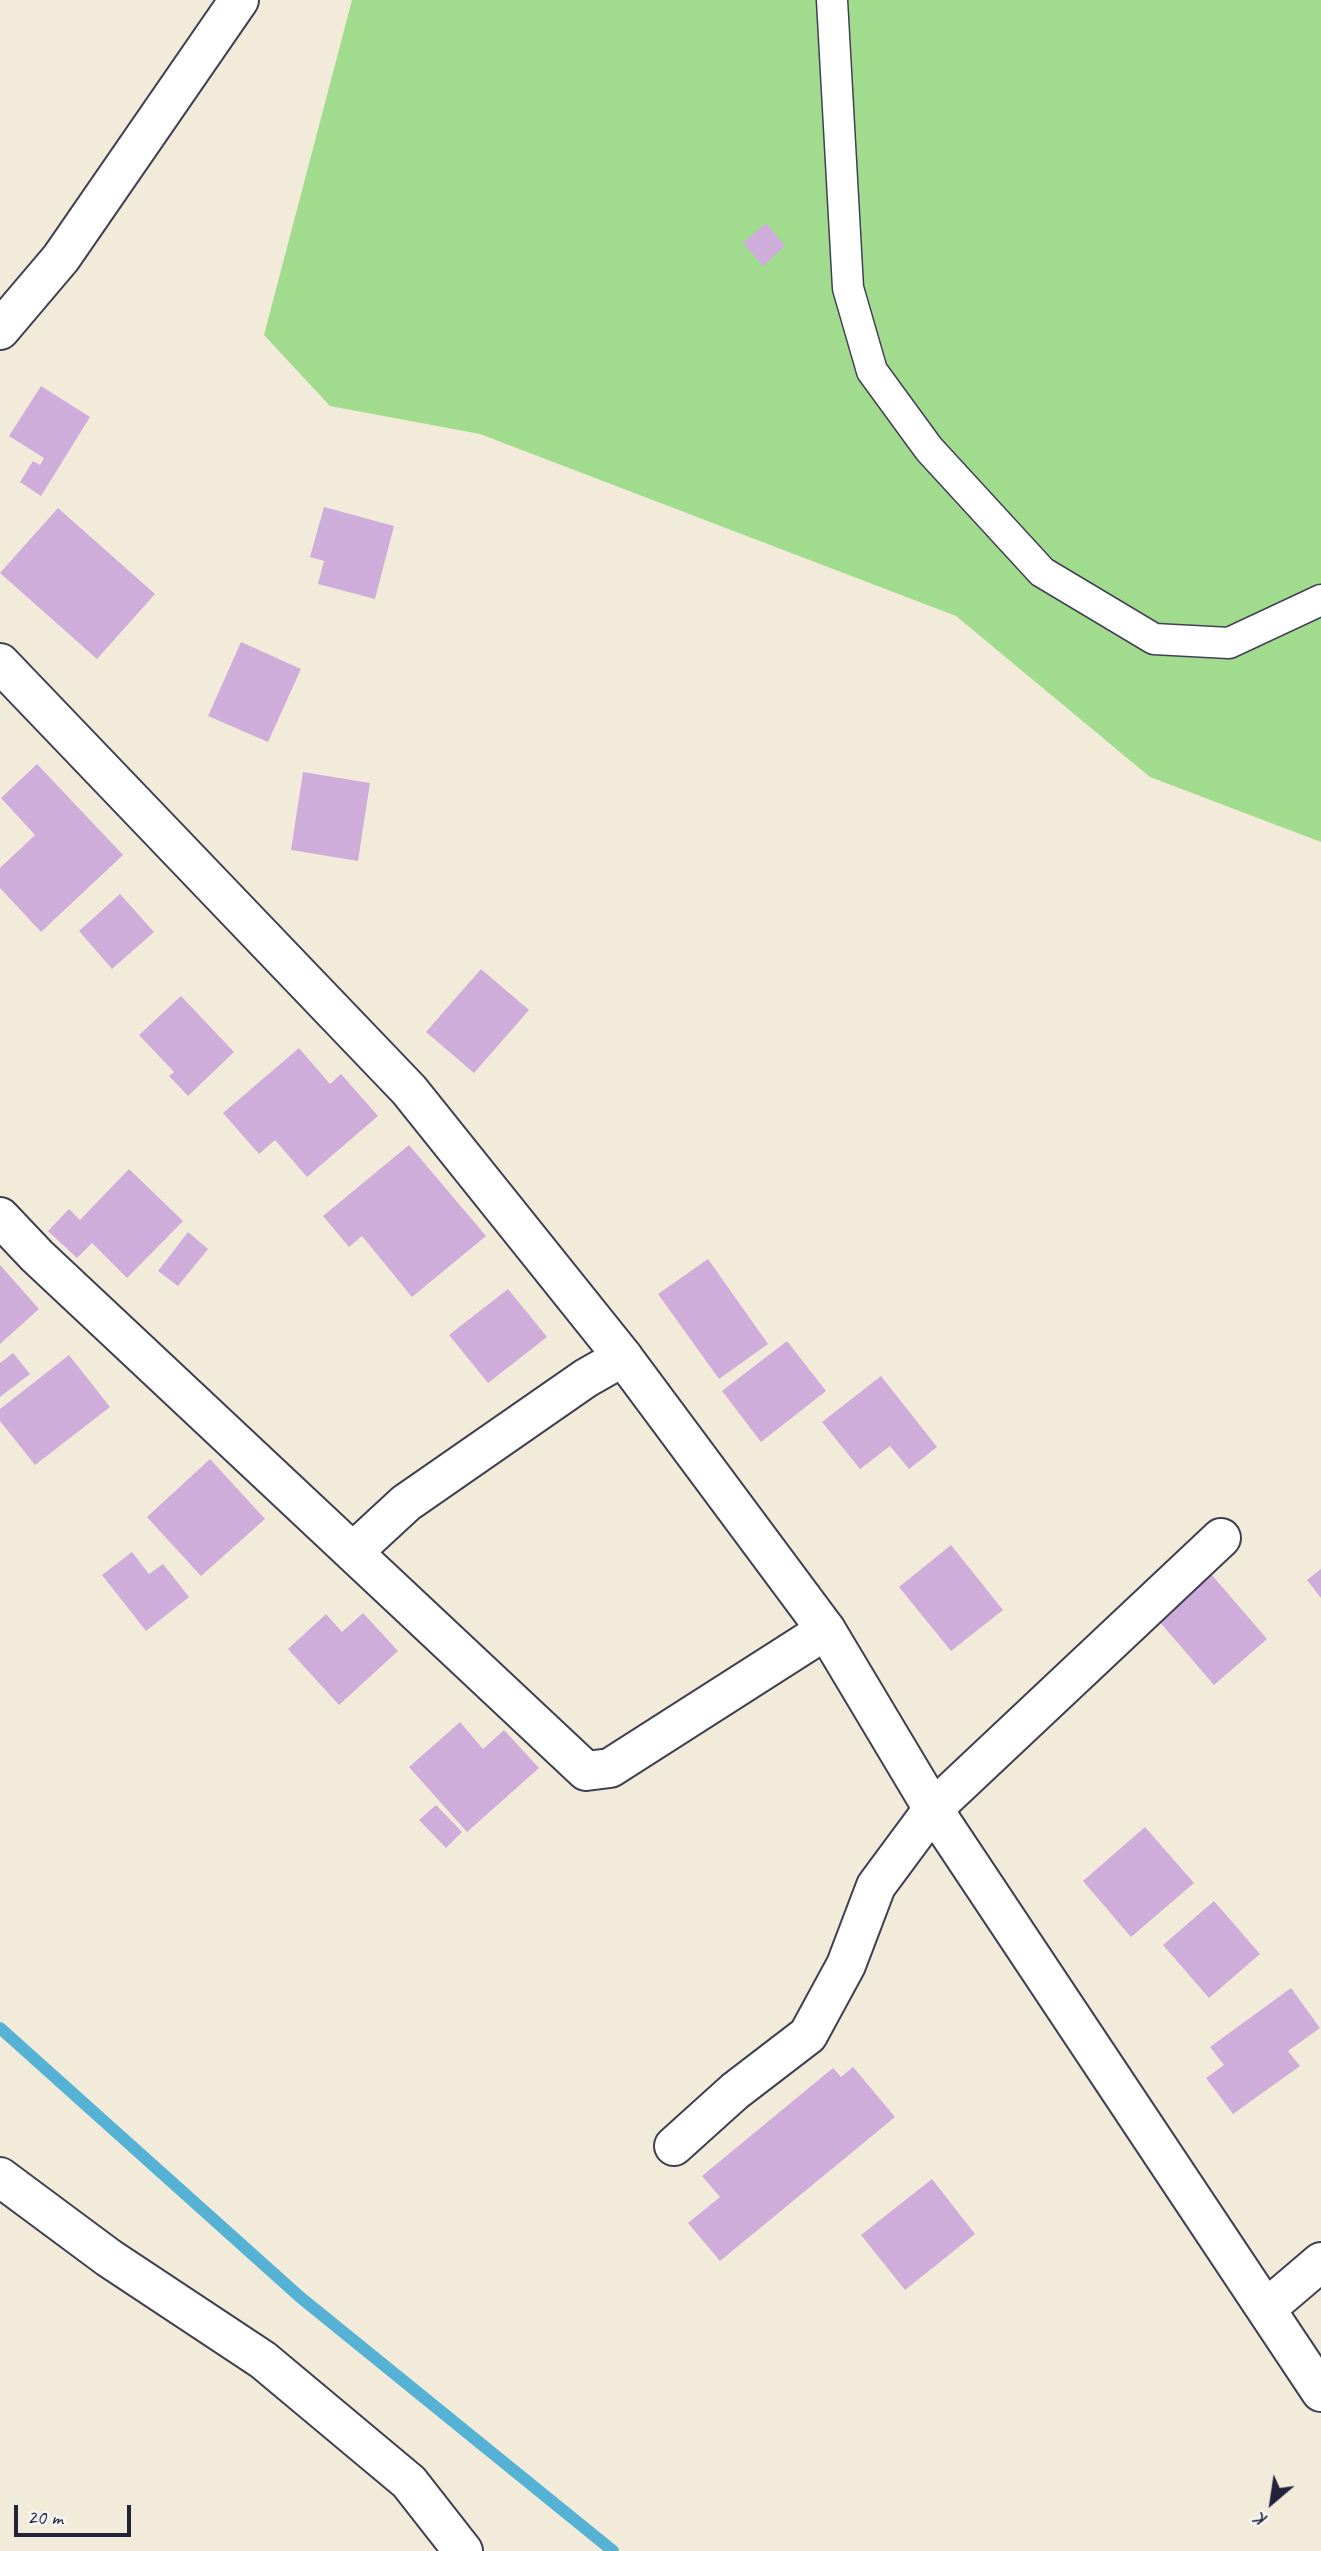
<!DOCTYPE html>
<html>
<head>
<meta charset="utf-8">
<style>
  body { margin:0 }
  #map { position:relative; width:1321px; height:2551px; overflow:hidden; background:#f3ebda; font-family:Caveat,sans-serif }
  canvas { display:block }
  .north { position:absolute; left:1237px; top:2467px; width:70px; height:70px; -webkit-text-stroke:5px #f6f6f2; paint-order:stroke; rotate:209deg; font-size:19px; font-weight:700; line-height:28px; text-align:center; color:#22223b }
  .north::after { content:''; display:block; margin:auto; width:24px; height:32px; background:#22223b; clip-path:polygon(50% 0,100% 100%,50% 72%,0 100%) }
  .scale { position:absolute; left:14px; top:2505px; width:117px; height:32px; box-sizing:border-box; border:4px solid #22223b; border-top:0; padding-left:9px; font-size:21px; line-height:24px; white-space:nowrap; color:#22223b; -webkit-text-stroke:5px #f6f6f2; paint-order:stroke }
</style>
</head>
<body>
<div id="map">
<canvas width="1321" height="2551"></canvas>
<div class="north">K</div>
<div class="scale">20 m</div>
</div>
<script>
const context = document.querySelector('canvas').getContext('2d');
context.lineJoin = 'round';
function fill(path, color) { context.fillStyle = color; context.fill(path, 'evenodd'); }
const toPath = rows => new Path2D(rows.map(r => 'M' + r).join(''));
function stroke(path, color, width, dash) { context.strokeStyle = color; context.lineWidth = width; context.lineCap = dash ? 'butt' : 'round'; context.setLineDash(dash || []); context.stroke(path); }
fill(toPath([
  [352,0,1321,0,1321,842,1150,777,956,616,480,434,330,406,264,335]
]), '#a1db8d');
stroke(toPath([
  [0,2028,300,2297,613,2551]
]), '#56b2d4', 12);
fill(toPath([
  [766,223,785,246,763,266,743,243],
  [41,386,90,417,41,496,20,482,33,461,40,465,44,458,9,436],
  [324,507,394,526,375,599,318,584,324,561,310,557],
  [58,508,155,594,97,659,0,573],
  [241,642,301,669,268,742,208,716],
  [37,764,123,855,41,932,0,888,0,868,35,835,1,798],
  [303,772,370,783,358,861,291,850],
  [120,894,154,932,112,969,79,931],
  [481,969,529,1010,474,1073,426,1032],
  [181,996,234,1052,188,1096,169,1076,174,1072,139,1035],
  [299,1048,330,1084,341,1074,378,1116,307,1177,275,1140,259,1154,223,1113],
  [409,1145,486,1236,412,1297,362,1236,349,1247,323,1216],
  [129,1169,183,1221,127,1278,92,1243,77,1258,48,1231,69,1209,80,1220],
  [188,1232,208,1249,178,1286,158,1271],
  [708,1259,768,1344,719,1379,658,1294],
  [0,1265,39,1309,0,1344],
  [508,1289,547,1337,488,1383,449,1335],
  [787,1341,826,1391,761,1442,722,1391],
  [13,1353,30,1374,0,1397,0,1363],
  [69,1355,110,1407,35,1465,0,1421,0,1409],
  [881,1376,937,1447,909,1469,890,1446,860,1469,822,1422],
  [210,1459,265,1519,201,1576,147,1517],
  [951,1545,1003,1610,951,1651,899,1587],
  [132,1552,149,1574,163,1564,189,1597,146,1631,102,1575],
  [1205,1567,1267,1639,1214,1685,1152,1613],
  [1321,1569,1321,1598,1307,1580],
  [363,1613,398,1651,339,1705,288,1649,326,1614,342,1632],
  [460,1722,483,1749,504,1730,539,1768,467,1832,409,1767],
  [436,1805,462,1832,446,1848,419,1820],
  [1145,1827,1194,1883,1131,1937,1083,1881],
  [1214,1901,1260,1954,1209,1998,1163,1945],
  [1291,1988,1320,2028,1288,2051,1300,2066,1233,2114,1206,2078,1224,2065,1210,2047],
  [853,2067,895,2117,720,2261,688,2223,720,2197,702,2176,833,2068,841,2077],
  [932,2179,975,2234,905,2290,861,2235]
]), '#ceaddb');
const pedestrian = toPath([
  [832,0,848,288,872,371,929,449,1042,572,1154,639,1229,643,1321,600]
]);
const minor = toPath([
  [0,1217,37,1256,586,1771,610,1768,826,1630],
  [353,1552,406,1503,586,1378,623,1357],
  [674,2146,735,2091,808,2035,846,1965,876,1886,933,1809,1221,1538],
  [0,2177,109,2258,263,2360,409,2482,463,2551],
  [1267,2308,1321,2262]
]);
const tertiary = toPath([
  [0,330,61,258,239,0],
  [0,663,409,1090,623,1357,826,1630,933,1809,1321,2392]
]);
stroke(pedestrian, '#414053', 33);
stroke(minor, '#414053', 42);
stroke(tertiary, '#414053', 42);
stroke(pedestrian, '#fff', 30);
stroke(minor, '#fff', 38);
stroke(tertiary, '#fff', 38);
</script>
</body>
</html>
